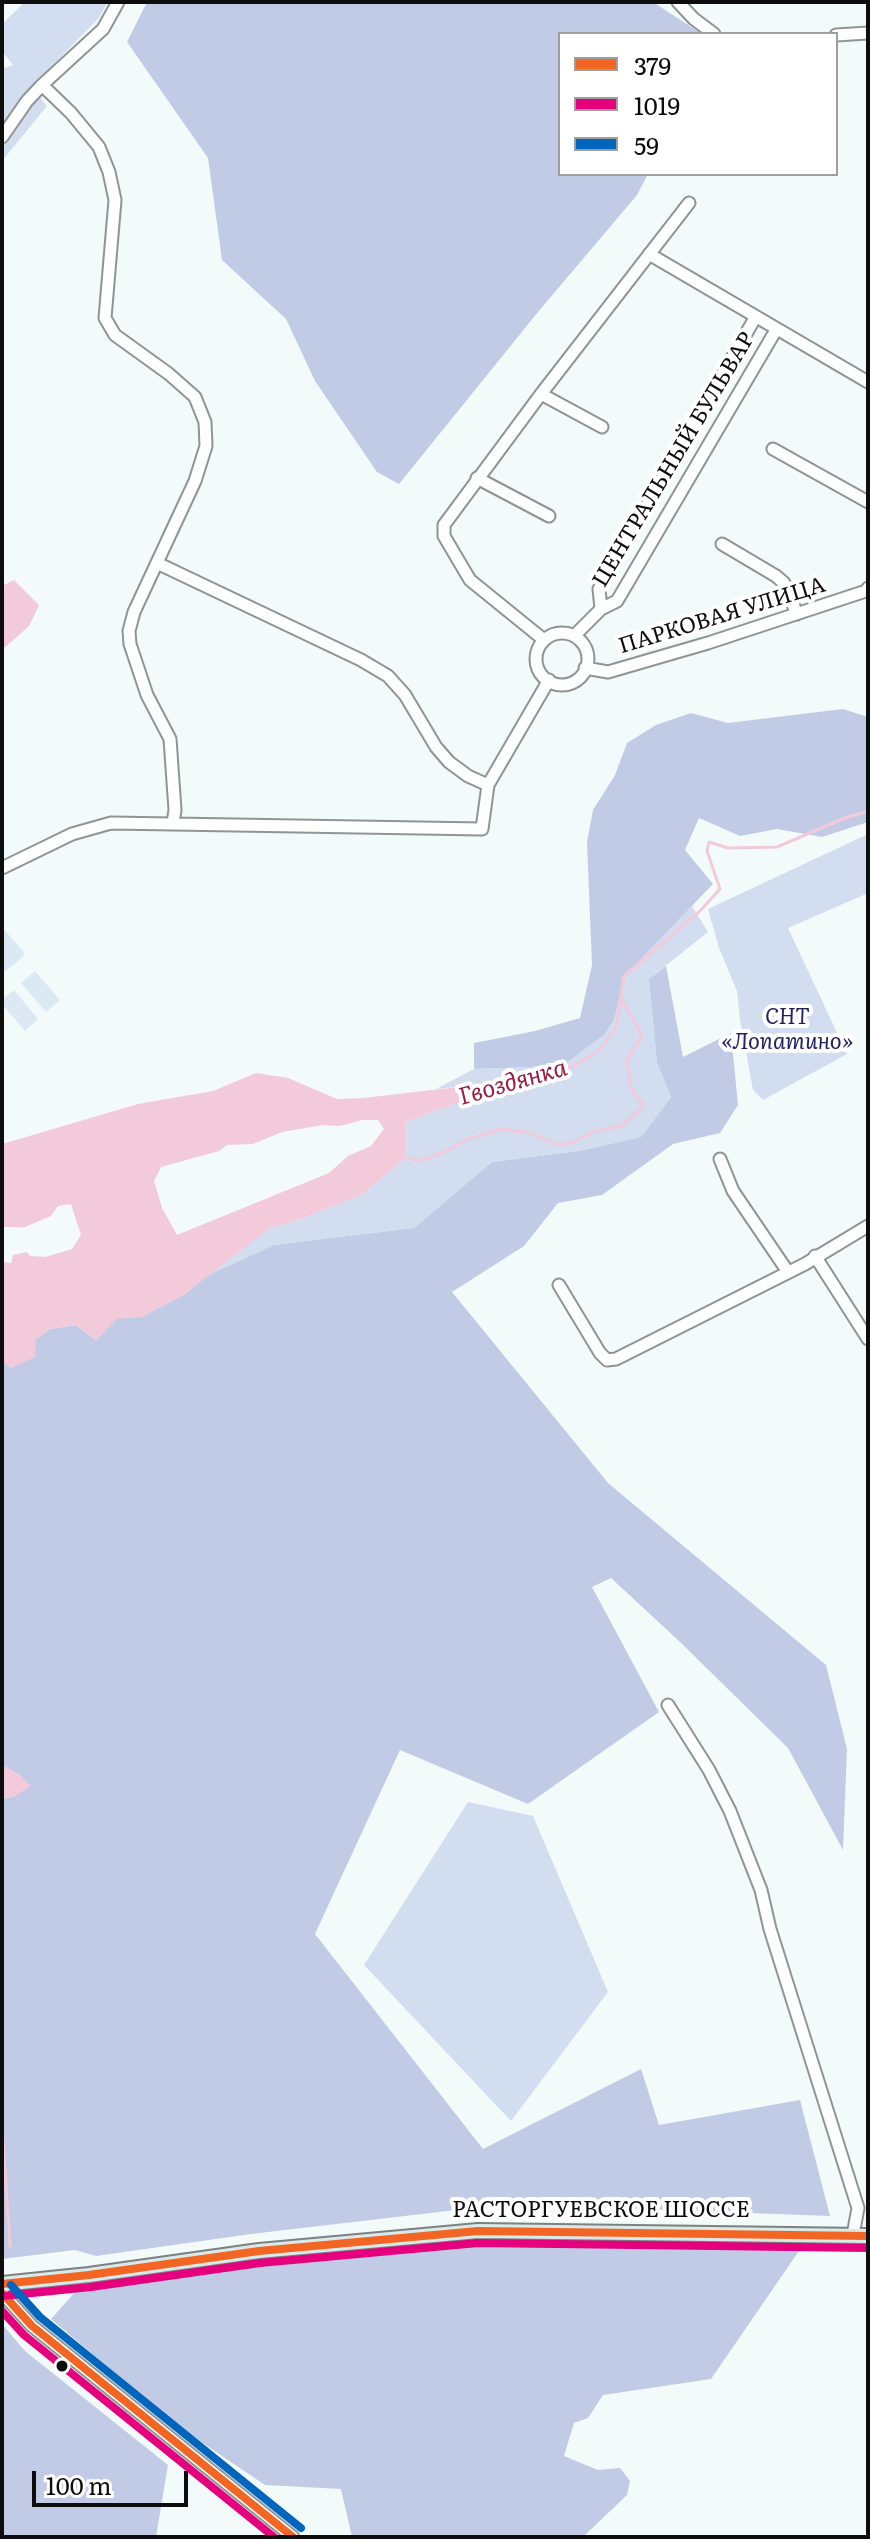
<!DOCTYPE html>
<html>
<head>
<meta charset="utf-8">
<style>
  body { margin:0 }
  #map { position:relative; width:870px; height:2539px; overflow:hidden; background:#f2fafa; font-family:Literata,serif }
  canvas { display:block }
  .frame { position:absolute; inset:0; border:4px solid #0d0d0d; pointer-events:none }
  .legend { position:absolute; left:558px; top:32px; width:280px; height:144px; box-sizing:border-box; background:#fff; border:2px solid #9e9e9e; margin:0; padding:10px 14px; list-style:none; font-size:24px; color:#0d0d0d }
  .legend li { display:flex; align-items:center; gap:16px; height:40px }
  .legend b { width:40px; border:2px solid #9e9e9e }
  .scale { position:absolute; left:32px; top:2471px; width:156px; height:36px; box-sizing:border-box; border:4px solid #0d0d0d; border-top:0; padding-left:10px; font-size:24px; line-height:28px; white-space:nowrap; color:#0d0d0d; -webkit-text-stroke:6px #fff; paint-order:stroke }
</style>
</head>
<body>
<div id="map">
<canvas width="870" height="2539"></canvas>
<div class="frame"></div>
<ul class="legend">
<li><b style="height:10px;background:#f26522"></b>379</li>
<li><b style="height:10px;background:#e5007d"></b>1019</li>
<li><b style="height:10px;background:#0065bd"></b>59</li>
</ul>
<div class="scale">100 m</div>
</div>
<script>
const context = document.querySelector('canvas').getContext('2d');
context.lineJoin = 'round';
function fill(path, color) { context.fillStyle = color; context.fill(path, 'evenodd'); }
const toPath = rows => new Path2D(rows.map(r => 'M' + r).join(''));
function stroke(path, color, width, dash) { context.strokeStyle = color; context.lineWidth = width; context.lineCap = dash ? 'butt' : 'round'; context.setLineDash(dash || []); context.stroke(path); }
function write(font, color, halo, rows, align = 'center') {
  context.font = font + ' Literata,serif'; context.lineWidth = 8; context.setLineDash([]); context.textBaseline = 'middle'; context.strokeStyle = halo; context.fillStyle = color; for (const [text, x, y, turn = 0] of rows) {
    context.save(); context.translate(x, y); context.rotate((+turn || 0) * Math.PI / 180); context.textAlign = isNaN(turn) ? turn : align; if (halo) context.strokeText(text, 0, 0); context.fillText(text, 0, 0); context.restore();
  }
}
fill(toPath([
  [25,2,108,2,98,19,31,87,47,106,2,161,2,69,13,65,2,51,2,24],
  [868,834,868,893,788,928,847,1054,763,1100,753,1090,740,1020,737,991,719,948,708,909],
  [692,906,708,932,649,979,657,1063,671,1097,641,1137,579,1151,492,1162,414,1228,274,1245,206,1276,270,1228,295,1221,362,1195,406,1157,405,1122,469,1099,466,1086,436,1089,474,1069,531,1067,568,1062,604,1035,614,1020,624,977],
  [468,1802,533,1816,608,1992,511,2121,364,1965]
]), '#d3ddf0');
fill(toPath([
  [147,2,653,2,702,34,560,34,560,174,648,174,637,195,538,312,399,484,377,472,315,381,286,319,222,260,208,158,127,42],
  [843,709,868,717,868,822,822,837,777,829,740,836,699,818,685,850,713,884,624,977,614,1020,604,1035,568,1062,531,1067,474,1069,474,1043,535,1031,580,1018,592,965,587,842,593,810,615,775,627,743,656,725,691,713,728,723],
  [666,966,683,1057,731,1033,738,1105,720,1133,673,1144,602,1195,558,1203,524,1246,452,1292,608,1483,826,1665,847,1749,843,1850,788,1748,679,1641,611,1578,592,1587,659,1712,528,1804,400,1750,315,1934,483,2149,641,2069,659,2125,800,2100,830,2216,507,2204,251,2234,96,2256,75,2250,2,2259,2,1799,15,1796,21,1776,2,1765,2,1360,11,1368,36,1339,50,1329,76,1325,96,1340,117,1318,141,1317,185,1294,206,1276,274,1245,414,1228,492,1162,579,1151,641,1137,671,1097,657,1063,649,979],
  [472,2243,801,2248,711,2379,603,2395,588,2418,574,2423,564,2456,598,2470,620,2468,630,2481,627,2495,583,2537,352,2537,341,2489,265,2485,179,2427,51,2319,76,2291,261,2264],
  [2,2324,25,2351,168,2465,156,2537,2,2537]
]), '#c1cbe6');
fill(toPath([
  [2,927,24,952,23,957,3,973],
  [35,971,60,1000,46,1012,21,983],
  [14,990,38,1019,25,1031,2,1004,2,1000]
]), '#dce8f3');
fill(toPath([
  [14,580,39,605,29,626,2,650,2,586],
  [256,1073,288,1078,337,1099,364,1098,466,1086,469,1099,405,1122,406,1157,362,1195,295,1221,270,1228,185,1294,141,1317,117,1319,96,1340,76,1325,50,1329,36,1339,35,1357,11,1368,2,1360,2,1262,11,1263,13,1255,27,1252,30,1256,45,1257,72,1249,81,1235,71,1204,58,1206,51,1216,25,1227,2,1227,2,1144,138,1104,213,1091],
  [362,1120,378,1120,384,1129,371,1146,348,1156,329,1173,177,1235,162,1208,154,1181,161,1167,219,1151,227,1145,253,1144,282,1132,323,1125,340,1126],
  [2,1765,21,1776,31,1786,15,1796,2,1799]
]), '#f3cada');
stroke(toPath([
  [466,1094,514,1083,574,1066,600,1050,616,1027,624,976,700,911,720,889,707,851,709,842,728,848,777,847,845,818,868,811],
  [406,1157,418,1161,442,1153,468,1139,501,1129,531,1133,555,1144,569,1144,596,1131,621,1126,644,1106,631,1089,627,1060,642,1036,622,999],
  [2,2126,10,2246]
]), '#f3cada', 3);
const minor = toPath([
  [678,2,694,19,714,34],
  [836,35,868,33],
  [42,85,71,113,99,147,109,172,115,200,105,318,115,335,169,374,195,397,205,422,206,446,195,481,134,612,129,631,130,644,147,695,170,739,175,810,173,823],
  [2,137,27,101,42,85,103,29,118,2],
  [649,254,868,382],
  [541,394,602,427],
  [773,449,868,502],
  [477,478,549,516],
  [722,544,776,576,784,583,797,614],
  [157,563,361,660,388,676,405,695,436,747,449,762,468,776,488,785],
  [601,609,599,589,755,318],
  '536 659a26 26 0 1 1 52 0a26 26 0 1 1-52 0Z',
  [574,636,601,609,617,601,776,330],
  [544,640,470,580,444,536,444,525,541,394,689,203],
  [585,668,608,672,708,643,866,591,868,588],
  [2,868,72,834,111,823,482,829,488,785,549,680],
  [720,1159,733,1191,788,1272],
  [815,1256,868,1339],
  [559,1285,600,1353,607,1360,616,1359,805,1264,868,1226],
  [668,1705,709,1770,730,1811,761,1890,770,1929,858,2208,853,2235],
  [2,2293,32,2326,293,2537]
]);
const major = toPath([
  [2,2284,89,2275,259,2251,478,2231,868,2236]
]);
stroke(minor, '#909494', 15);
stroke(major, '#7d8181', 18);
stroke(minor, '#fdfefe', 11);
stroke(major, '#d9eaea', 14);
stroke(toPath([
  [2,2284,89,2275,259,2251,478,2231,868,2236],
  [2,2293,32,2326,293,2537]
]), '#f26522', 8);
stroke(toPath([
  [3,2296,91,2287,260,2263,478,2243,868,2248],
  [2,2311,24,2335,274,2537]
]), '#e5007d', 8);
stroke(toPath([
  [11,2285,40,2317,301,2528]
]), '#0065bd', 8);
for (const [x, y, r, color] of [
  [62,2366,7,"#0d0d0d"]
]) { const dot = new Path2D(); dot.arc(x, y, r, 0, 2 * Math.PI); context.fillStyle = color; context.fill(dot); stroke(dot, '#fff', 3); }
write('22px', '#0d0d0d', '#fff', [
  ["ЦЕНТРАЛЬНЫЙ БУЛЬВАР",674,460,-59],
  ["ПАРКОВАЯ УЛИЦА",722,616,-17],
  ["РАСТОРГУЕВСКОЕ ШОССЕ",601,2211]
]);
write('italic 22px', '#242161', '#fff', [
  ["СНТ",787,1018],
  ["«Лопатино»",787,1043]
]);
write('italic 24px', '#981d43', '#fff', [
  ["Гвоздянка",513,1083,-16]
]);
</script>
</body>
</html>
